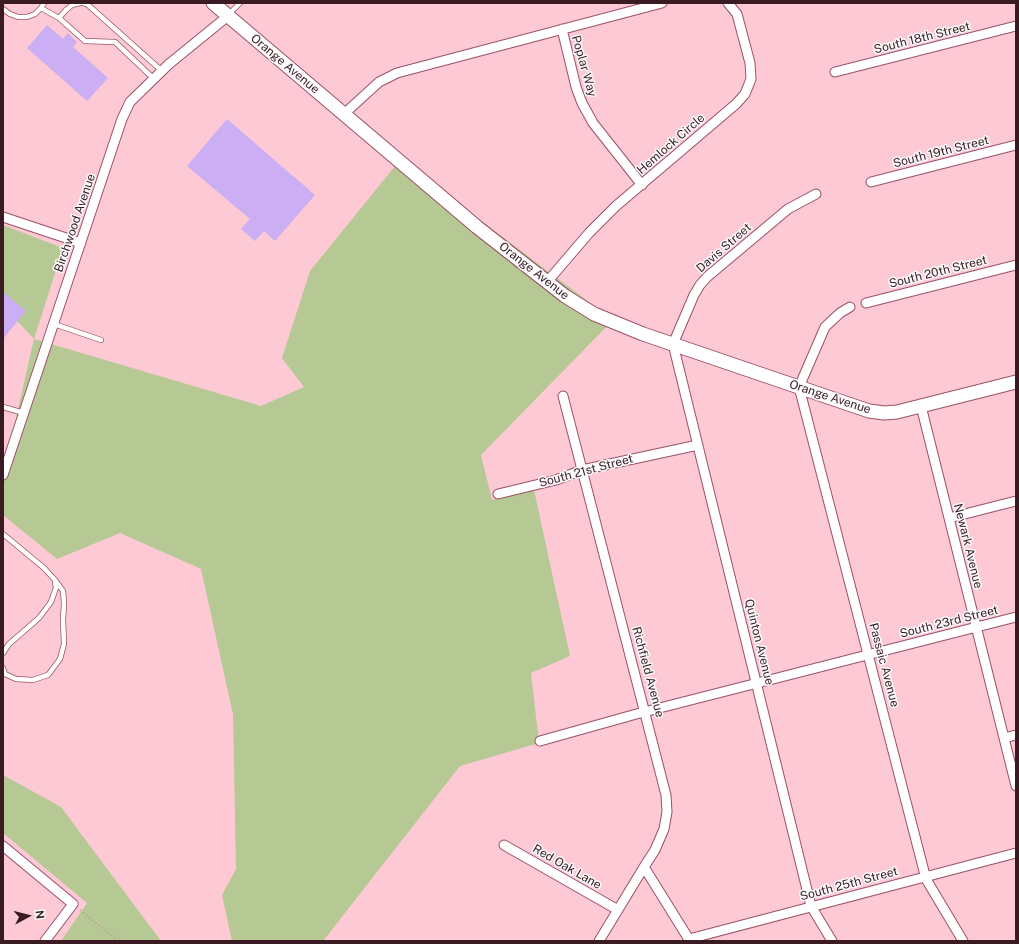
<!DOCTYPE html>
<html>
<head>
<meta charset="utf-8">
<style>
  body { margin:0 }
  #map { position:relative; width:1019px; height:944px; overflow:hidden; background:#fdc9d4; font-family:"Public Sans",sans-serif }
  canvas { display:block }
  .frame { position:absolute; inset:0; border:4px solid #3a1b24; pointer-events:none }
  .north { position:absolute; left:8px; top:896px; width:40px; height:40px; -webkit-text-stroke:3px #fafafa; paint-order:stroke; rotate:83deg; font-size:11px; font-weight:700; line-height:16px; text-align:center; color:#3a1b24 }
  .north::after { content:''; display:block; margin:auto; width:14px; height:18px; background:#3a1b24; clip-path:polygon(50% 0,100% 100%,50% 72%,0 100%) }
</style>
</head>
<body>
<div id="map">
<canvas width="1019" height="944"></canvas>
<div class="frame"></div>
<div class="north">N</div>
</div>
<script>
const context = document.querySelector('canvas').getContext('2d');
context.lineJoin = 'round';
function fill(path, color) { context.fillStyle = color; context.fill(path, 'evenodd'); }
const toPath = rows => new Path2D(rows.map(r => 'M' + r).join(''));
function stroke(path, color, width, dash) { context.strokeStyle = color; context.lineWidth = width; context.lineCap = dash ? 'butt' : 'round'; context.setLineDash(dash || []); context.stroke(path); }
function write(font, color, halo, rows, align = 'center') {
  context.font = font + ' "Public Sans",sans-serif'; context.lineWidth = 3; context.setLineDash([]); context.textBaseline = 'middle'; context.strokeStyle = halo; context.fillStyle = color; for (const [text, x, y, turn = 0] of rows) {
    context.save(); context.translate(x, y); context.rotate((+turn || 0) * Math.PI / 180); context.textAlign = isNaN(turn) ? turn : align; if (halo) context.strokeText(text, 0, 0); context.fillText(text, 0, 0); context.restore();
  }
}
fill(toPath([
  [400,160,613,320,481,455,492,500,534,490,570,656,531,673,539,743,460,766,323,941,232,941,222,895,236,869,233,714,201,569,120,533,57,559,3,515,3,475,34,339,3,306,3,225,63,248,34,339,261,406,304,387,282,358,310,271],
  [3,775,61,807,161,941,61,941,87,903,3,833]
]), '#b6c893');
fill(toPath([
  [47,25,63,39,68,33,77,42,73,47,108,78,87,101,27,48],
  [227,119,315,195,275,241,264,231,255,241,241,229,250,219,187,166],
  [3,292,26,311,3,339]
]), '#cbaef3');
const lane = toPath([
  [80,3,72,5,66,10,59,18,85,41,115,42,154,79],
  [83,3,87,4,162,71],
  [41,8,59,18],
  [3,9,10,14,18,17,27,17,35,14,41,8,44,3],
  [229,14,240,3],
  [54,324,101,340],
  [3,407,24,413],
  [3,534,44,568,55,580,63,591,64,603,63,620,64,644,60,659,48,675,33,680,16,679,5,674,3,668],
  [3,653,9,644,39,618,51,602,56,588,55,582]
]);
const street = toPath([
  [562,29,576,87,582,103,593,123,642,185],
  [835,72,1016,26],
  [344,114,379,82,397,73,662,3],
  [871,182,1016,145],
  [816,194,788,209,707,277,700,285,694,295,673,344,811,906,832,941],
  [3,217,81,243],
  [547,282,589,233,616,206,736,104,745,94,751,79,750,63,737,14,728,3],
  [866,303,1016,265],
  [850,307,840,313,825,327,799,387,926,879,963,941],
  [563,396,666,795,667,812,664,829,655,850,644,867,690,941],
  [921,406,1016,786],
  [3,475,122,119,130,102,169,64,228,16],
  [498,494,556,480,582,470,698,445],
  [949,518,1016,501],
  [1004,738,1016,735],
  [540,741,640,713,1016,617],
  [504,845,618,910],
  [3,846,73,904,45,941],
  [689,939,1016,853],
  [599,941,644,867]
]);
const secondary = toPath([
  [213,3,477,227,565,296,594,314,643,334,869,411,884,413,897,412,1016,382]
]);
stroke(lane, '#9b5165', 6);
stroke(street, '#9b5165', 11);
stroke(secondary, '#9b5165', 15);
stroke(toPath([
  [80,910,118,941]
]), '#c0929d', 2, [1, 3]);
stroke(lane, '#fff', 4.5);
stroke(street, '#fff', 9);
stroke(secondary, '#fff', 13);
write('12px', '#3a1b24', '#fafafa', [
  ["South 18th Street",922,38,-14],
  ["Orange Avenue",285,64,40],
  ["Poplar Way",584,66,74],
  ["Hemlock Circle",671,144,-41],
  ["South 19th Street",941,152,-14],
  ["Birchwood Avenue",75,223,-71],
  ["Davis Street",724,248,-41],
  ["Orange Avenue",534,271,38],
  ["South 20th Street",938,272,-14],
  ["Orange Avenue",830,397,18],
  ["South 21st Street",586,471,-15],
  ["Newark Avenue",968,546,76],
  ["South 23rd Street",949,622,-14],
  ["Quinton Avenue",759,642,76],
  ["Passaic Avenue",884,665,75],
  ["Richfield Avenue",648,672,75],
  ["Red Oak Lane",567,867,30],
  ["South 25th Street",849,884,-15]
]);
</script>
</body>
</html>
